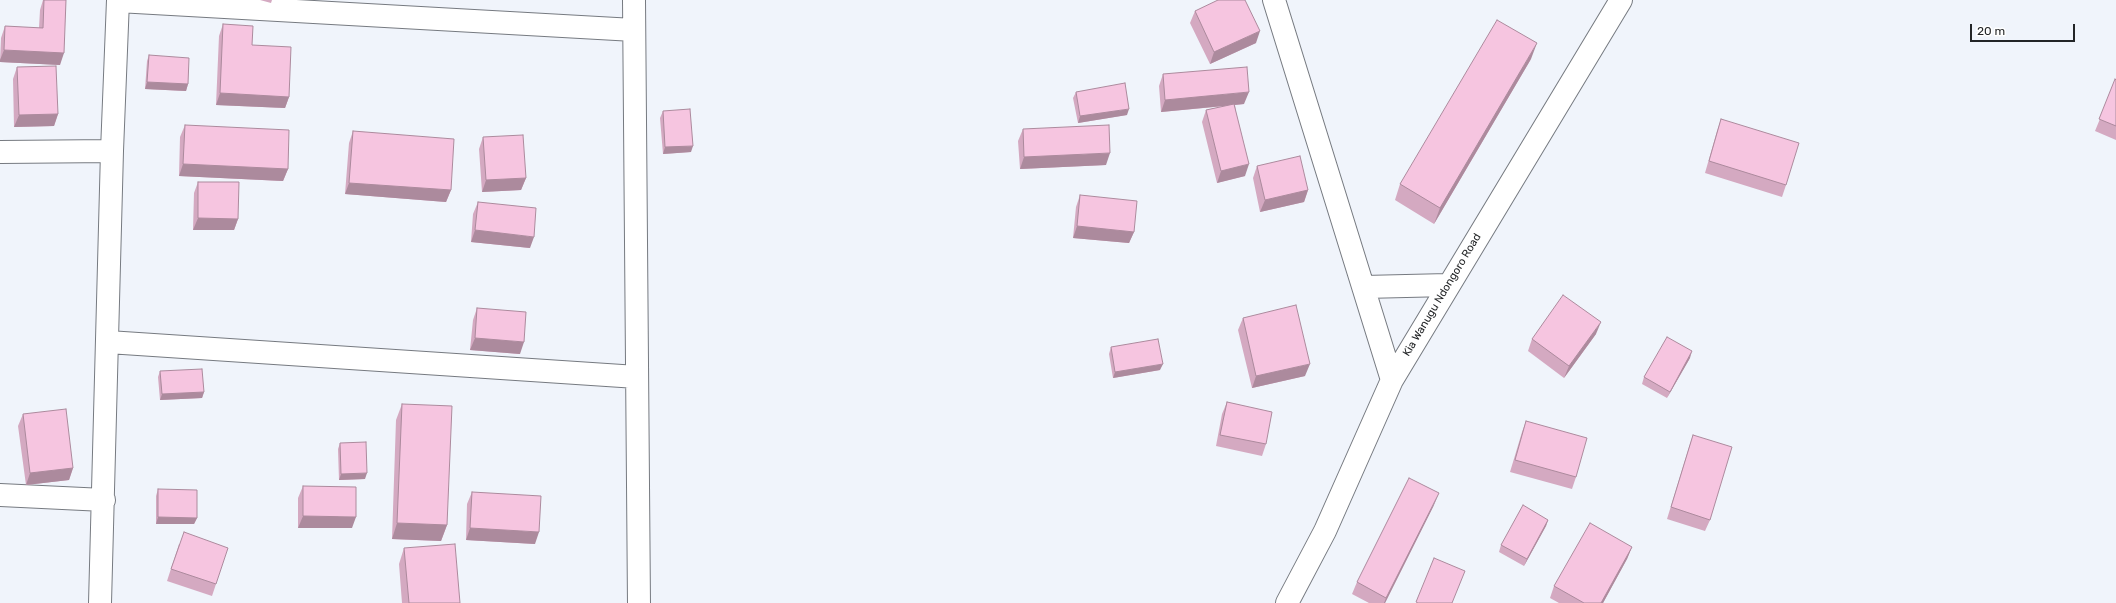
<!DOCTYPE html>
<html>
<head>
<meta charset="utf-8">
<style>
  body { margin:0 }
  #map { position:relative; width:2116px; height:603px; overflow:hidden; background:#f0f4fb; font-family:Rubik,sans-serif }
  canvas { display:block }
  .scale { position:absolute; left:1970px; top:24px; width:105px; height:18px; box-sizing:border-box; border:2px solid #232527; border-top:0; padding-left:5px; font-size:12px; line-height:14px; white-space:nowrap; color:#232527; -webkit-text-stroke:3px #fff; paint-order:stroke }
</style>
</head>
<body>
<div id="map">
<canvas width="2116" height="603"></canvas>
<div class="scale">20 m</div>
</div>
<script>
const context = document.querySelector('canvas').getContext('2d');
context.lineJoin = 'round';
const toPath = rows => new Path2D(rows.map(r => 'M' + r).join(''));
function stroke(path, color, width, dash) { context.strokeStyle = color; context.lineWidth = width; context.lineCap = dash ? 'butt' : 'round'; context.setLineDash(dash || []); context.stroke(path); }
function fill(path, color) { context.fillStyle = color; context.fill(path, 'evenodd'); }
function write(font, color, halo, rows, align = 'center') {
  context.font = font + ' Rubik,sans-serif'; context.lineWidth = 3; context.setLineDash([]); context.textBaseline = 'middle'; context.strokeStyle = halo; context.fillStyle = color; for (const [text, x, y, turn = 0] of rows) {
    context.save(); context.translate(x, y); context.rotate((+turn || 0) * Math.PI / 180); context.textAlign = isNaN(turn) ? turn : align; if (halo) context.strokeText(text, 0, 0); context.fillText(text, 0, 0); context.restore();
  }
}
const minor = toPath([
  [634,0,639,603],
  [1274,0,1392,380],
  [118,1,634,30],
  [0,152,112,151],
  [1364,287,1448,285],
  [108,342,637,377],
  [0,495,104,500],
  [100,603,112,151,118,0],
  [1287,603,1325,531,1392,380,1621,0]
]);
stroke(minor, '#767a80', 24);
stroke(minor, '#fff', 22);
fill(toPath([
  [43,0,66,0,60,65,0,62,1,38,5,26,39,28,40,10],
  [260,0,272,0,271,3],
  [1195,11,1256,43,1210,64,1190,23],
  [223,24,289,97,285,108,216,105,219,36],
  [149,55,188,84,186,91,145,89,147,61],
  [1531,59,1434,224,1395,200,1400,184],
  [17,67,58,114,54,126,14,127,13,79],
  [1163,74,1244,104,1235,105,1245,176,1217,183,1202,122,1206,110,1225,106,1161,112,1159,86],
  [2116,80,2116,140,2095,131],
  [1076,92,1127,115,1078,123,1073,98],
  [663,111,691,152,663,154,660,118],
  [1721,119,1786,185,1782,197,1705,173,1717,131],
  [185,125,288,169,283,181,179,176,180,137],
  [1023,129,1106,165,1020,169,1018,141],
  [353,131,451,190,446,202,345,194,349,143],
  [483,137,526,178,521,190,482,192,479,149],
  [1257,166,1308,190,1304,202,1260,212,1253,178],
  [198,182,238,219,234,230,193,230,194,193],
  [1080,195,1134,232,1129,243,1073,238,1076,207],
  [478,202,530,248,471,242,473,214],
  [477,308,520,354,470,350,473,320],
  [1243,318,1305,376,1252,388,1238,330],
  [1596,334,1564,378,1528,351,1532,339],
  [1111,347,1160,370,1113,378,1109,354],
  [1690,358,1667,398,1642,384,1644,377],
  [160,371,204,392,202,398,160,400,158,377],
  [1227,402,1266,444,1262,456,1216,446,1222,414],
  [402,404,447,525,441,541,392,539,396,420],
  [23,414,73,468,69,480,26,485,18,426],
  [1526,421,1576,477,1572,489,1510,472,1522,432],
  [1693,435,1710,520,1705,531,1667,519,1689,447],
  [340,443,365,479,339,480,338,449],
  [303,486,352,528,298,528,298,498],
  [158,489,197,518,194,524,156,524,156,496],
  [472,492,535,544,466,540,467,504],
  [1434,505,1385,603,1369,603,1352,594,1357,582],
  [1548,520,1546,526,1524,566,1499,552,1501,545],
  [179,544,216,584,212,596,167,581],
  [1632,547,1627,559,1603,603,1559,603,1550,598,1554,586],
  [404,548,460,603,402,603,399,564]
]), '#d4a9c1');
fill(toPath([
  [1260,31,1256,43,1210,64,1214,52],
  [1537,43,1531,59,1434,224,1440,208],
  [4,50,64,53,60,65,0,62,0,60],
  [147,82,188,84,186,91,145,89],
  [1249,92,1244,104,1161,112,1165,100],
  [220,93,289,97,285,108,216,105],
  [1129,109,1127,115,1078,123,1080,116],
  [58,114,54,126,14,127,19,115],
  [693,146,691,152,663,154,665,147],
  [1110,153,1106,165,1020,169,1024,157],
  [183,164,288,169,283,181,179,176],
  [1249,164,1245,176,1217,183,1221,171],
  [526,178,521,190,482,192,486,180],
  [349,183,451,190,446,202,345,194],
  [1308,190,1304,202,1260,212,1265,200],
  [198,218,238,219,234,230,193,230],
  [1077,226,1134,232,1129,243,1073,238],
  [475,230,534,237,530,248,471,242],
  [1601,322,1596,334,1564,378,1569,366],
  [475,338,524,342,520,354,470,350],
  [1692,351,1690,358,1667,398,1670,392],
  [1163,364,1160,370,1113,378,1115,372],
  [1310,364,1305,376,1252,388,1256,376],
  [204,392,202,398,160,400,162,394],
  [73,468,69,480,26,485,30,473],
  [367,473,365,479,339,480,341,474],
  [1439,493,1434,505,1385,603,1384,603,1386,598],
  [303,516,356,517,352,528,298,528],
  [158,517,197,518,194,524,156,524],
  [1548,520,1546,526,1524,566,1527,559],
  [397,523,447,525,441,541,392,539],
  [470,528,539,532,535,544,466,540],
  [1632,547,1627,559,1603,603,1601,603]
]), '#ac8a9d');
const building = toPath([
  [44,0,66,0,64,53,4,50,5,26,43,28,44,0],
  [1218,0,1245,0,1260,31,1214,52,1195,11,1218,0],
  [1497,20,1537,43,1440,208,1400,184,1497,20],
  [223,24,253,26,252,45,291,47,289,97,220,93,223,24],
  [149,55,189,58,188,84,147,82,149,55],
  [56,66,58,114,19,115,17,67,56,66],
  [1247,67,1249,92,1165,100,1163,74,1247,67],
  [2115,79,2116,80,2116,126,2099,119,2115,79],
  [1125,83,1129,109,1080,116,1076,92,1125,83],
  [1234,104,1249,164,1221,171,1206,110,1234,104],
  [690,109,693,146,665,147,663,111,690,109],
  [1721,119,1799,143,1786,185,1709,161,1721,119],
  [185,125,289,130,288,169,183,164,185,125],
  [1109,125,1110,153,1024,157,1023,129,1109,125],
  [353,131,454,139,451,190,349,183,353,131],
  [523,135,526,178,486,180,483,137,523,135],
  [1300,156,1308,190,1265,200,1257,166,1300,156],
  [198,182,239,182,238,219,198,218,198,182],
  [1080,195,1137,201,1134,232,1077,226,1080,195],
  [478,202,536,208,534,237,475,230,478,202],
  [1563,295,1601,322,1569,366,1532,339,1563,295],
  [1296,305,1310,364,1256,376,1243,318,1296,305],
  [477,308,526,312,524,342,475,338,477,308],
  [1667,337,1692,351,1670,392,1644,377,1667,337],
  [1158,339,1163,364,1115,372,1111,347,1158,339],
  [202,369,204,392,162,394,160,371,202,369],
  [1227,402,1272,412,1266,444,1220,435,1227,402],
  [402,404,452,406,447,525,397,523,402,404],
  [66,409,73,468,30,473,23,414,66,409],
  [1526,421,1587,438,1576,477,1515,460,1526,421],
  [1693,435,1732,447,1710,520,1671,507,1693,435],
  [366,442,367,473,341,474,340,443,366,442],
  [1409,478,1439,493,1386,598,1357,582,1409,478],
  [303,486,356,487,356,517,303,516,303,486],
  [158,489,197,490,197,518,158,517,158,489],
  [472,492,541,496,539,532,470,528,472,492],
  [1523,505,1548,520,1527,559,1501,545,1523,505],
  [1590,523,1632,547,1601,603,1584,603,1554,586,1590,523],
  [184,532,228,548,216,584,171,569,184,532],
  [455,544,460,603,409,603,404,548,455,544],
  [1434,558,1465,571,1452,603,1418,603,1416,602,1434,558]
]);
fill(building, '#f6c5e0');
stroke(building, '#ac8a9d', 1);
write('11px', '#232527', '#fff', [
  ["Kia Wanugu Ndongoro Road",1442,295,-59]
]);
</script>
</body>
</html>
